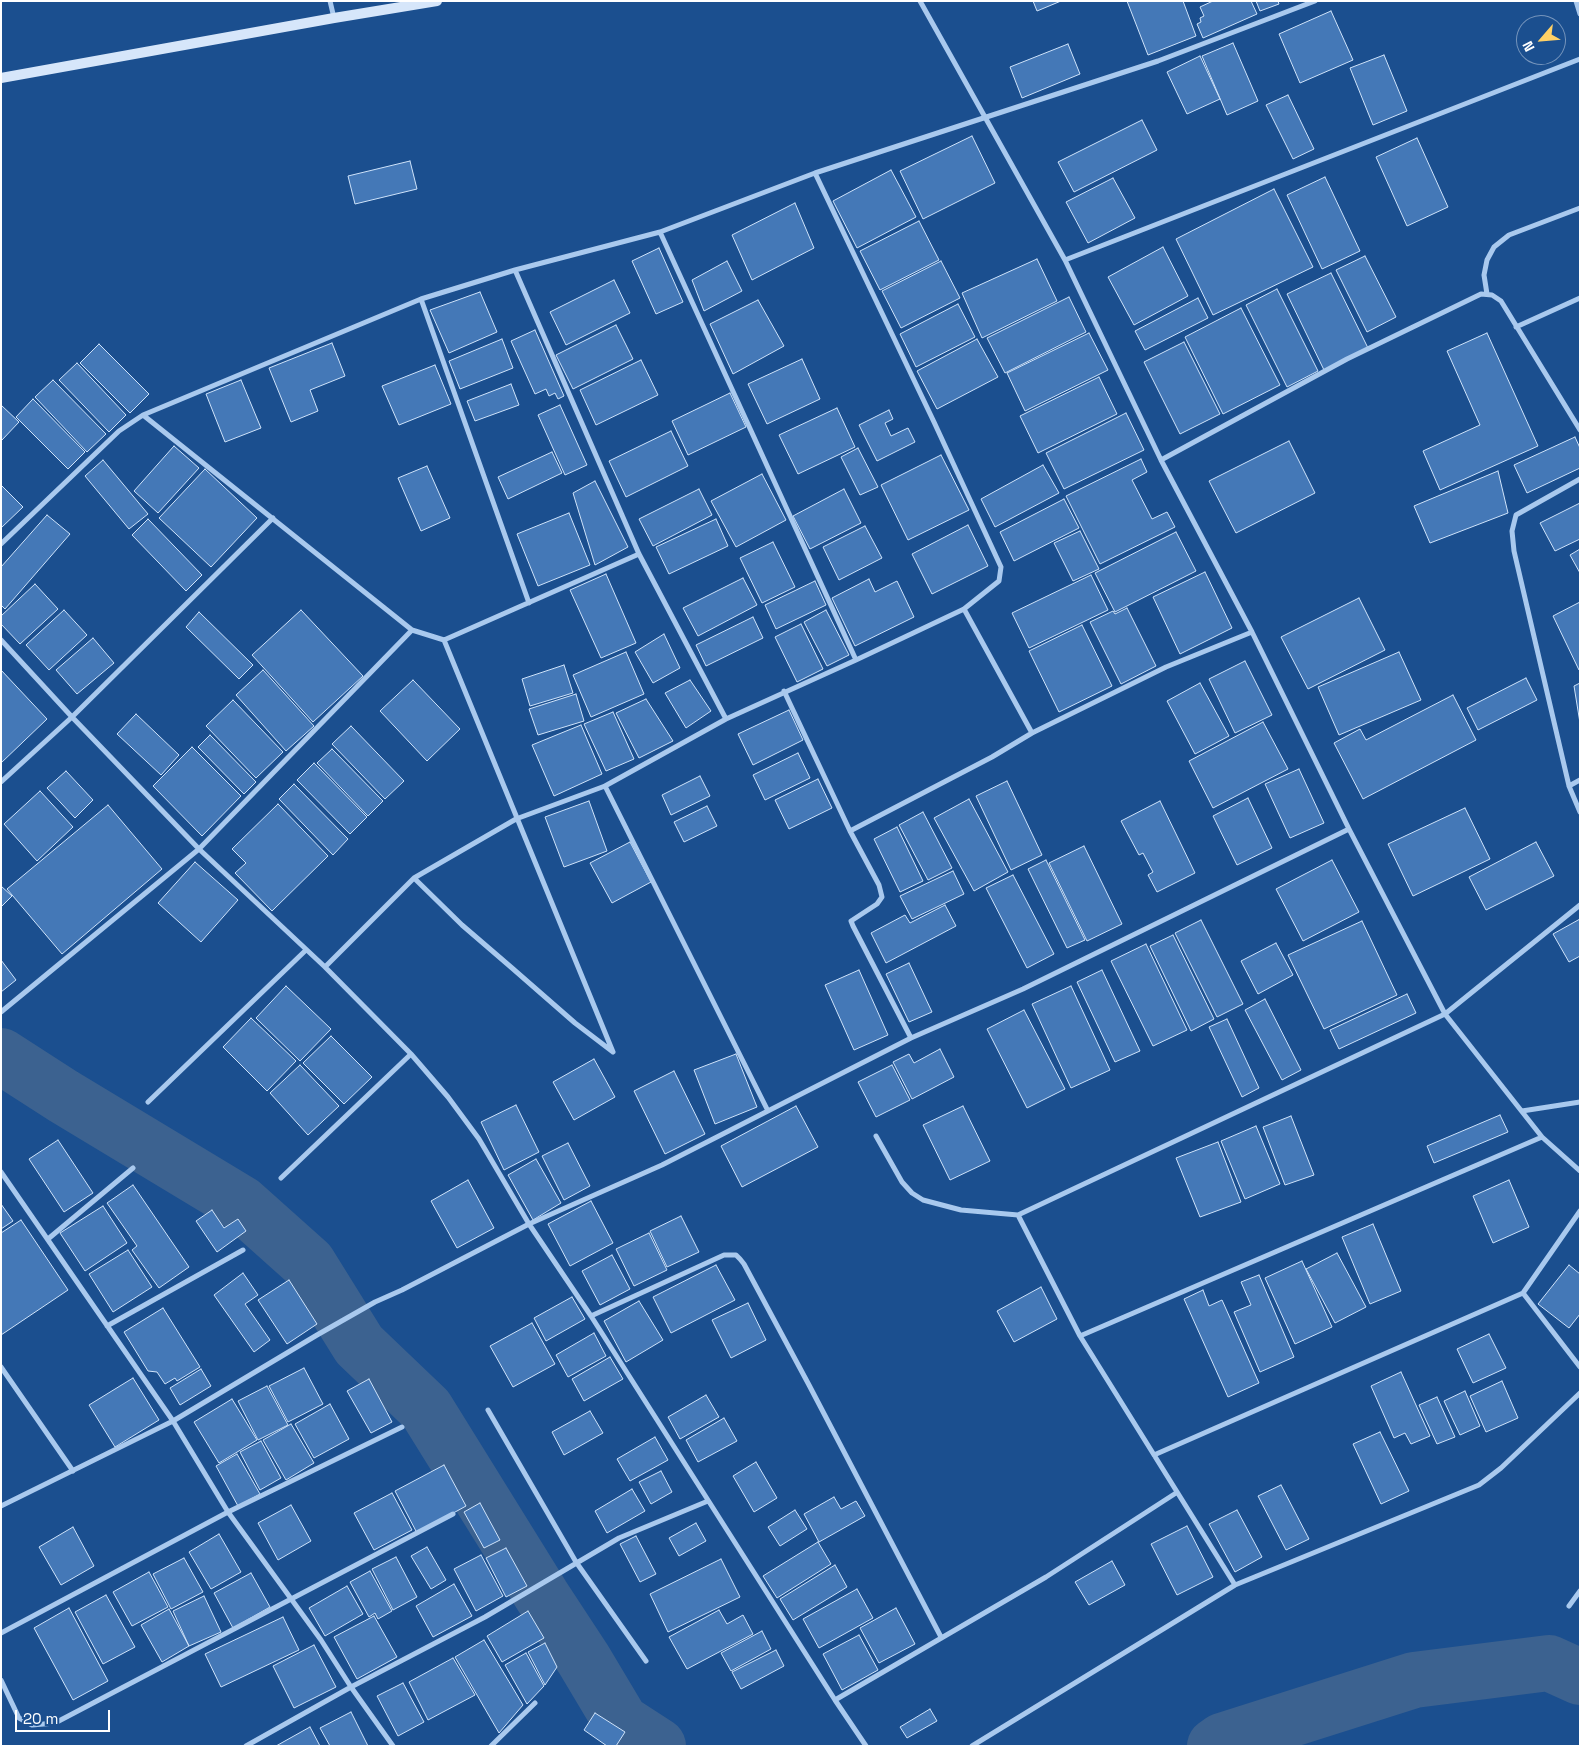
<!DOCTYPE html>
<html>
<head>
<meta charset="utf-8">
<style>
  body { margin:0 }
  #map { position:relative; width:1581px; height:1747px; overflow:hidden; background:#1b4f8f; font-family:"Space Grotesk",sans-serif }
  canvas { display:block }
  .frame { position:absolute; inset:0; border:2px solid #fff; pointer-events:none }
  .north { position:absolute; left:1516px; top:15px; width:50px; height:50px; box-sizing:border-box; background:#1b4f8f; border:1px solid #7695bc; border-radius:50%; rotate:243deg; font-size:14px; font-weight:700; line-height:20px; text-align:center; color:#fff }
  .north::after { content:''; display:block; margin:auto; width:18px; height:22px; background:#ffd166; clip-path:polygon(50% 0,100% 100%,50% 72%,0 100%) }
  .scale { position:absolute; left:15px; top:1710px; width:95px; height:22px; box-sizing:border-box; border:2px solid #fff; border-top:0; padding-left:6px; font-size:15px; line-height:18px; white-space:nowrap; color:#fff; -webkit-text-stroke:4px #1b4f8f; paint-order:stroke }
</style>
</head>
<body>
<div id="map">
<canvas width="1581" height="1747"></canvas>
<div class="frame"></div>
<div class="north">N</div>
<div class="scale">20 m</div>
</div>
<script>
const context = document.querySelector('canvas').getContext('2d');
context.lineJoin = 'round';
const toPath = rows => new Path2D(rows.map(r => 'M' + r).join(''));
function stroke(path, color, width, dash) { context.strokeStyle = color; context.lineWidth = width; context.lineCap = dash ? 'butt' : 'round'; context.setLineDash(dash || []); context.stroke(path); }
function fill(path, color) { context.fillStyle = color; context.fill(path, 'evenodd'); }
stroke(toPath([
  [1,1056,63,1096,242,1204,308,1263,359,1345,426,1409,542,1596,584,1660,621,1722,658,1746],
  [1215,1746,1222,1741,1414,1680,1549,1663,1580,1677]
]), '#3c6290', 56);
const building = toPath([
  [1033,1,1061,1,1037,11,1033,1],
  [1127,1,1183,1,1196,36,1148,55,1127,1],
  [1213,1,1251,1,1257,14,1203,38,1197,24,1201,22,1200,18,1204,16,1200,7,1213,1],
  [1256,1,1278,1,1279,4,1260,11,1256,1],
  [1331,11,1353,60,1300,83,1279,34,1331,11],
  [1233,43,1258,101,1227,115,1202,56,1233,43],
  [1068,44,1080,74,1022,98,1010,67,1068,44],
  [1384,55,1407,111,1373,125,1350,68,1384,55],
  [1200,56,1220,99,1187,114,1167,72,1200,56],
  [1288,95,1314,149,1293,159,1266,105,1288,95],
  [1142,120,1157,150,1074,192,1058,162,1142,120],
  [972,136,995,183,923,219,900,171,972,136],
  [1417,138,1448,207,1407,226,1376,157,1417,138],
  [410,161,417,189,355,204,348,176,410,161],
  [891,170,916,217,857,248,833,201,891,170],
  [1325,177,1360,251,1322,269,1287,195,1325,177],
  [1113,178,1135,218,1088,243,1066,202,1113,178],
  [1274,189,1313,267,1213,315,1176,239,1274,189],
  [795,203,814,248,752,280,732,235,795,203],
  [919,221,939,260,880,290,860,251,919,221],
  [1163,247,1188,296,1134,325,1108,277,1163,247],
  [659,248,683,302,656,314,632,261,659,248],
  [1365,256,1396,317,1367,332,1336,270,1365,256],
  [1037,259,1057,301,982,338,962,293,1037,259],
  [727,261,742,291,704,311,692,280,727,261],
  [941,261,960,298,901,328,882,291,941,261],
  [1331,273,1368,348,1324,370,1287,294,1331,273],
  [614,280,630,313,566,345,550,312,614,280],
  [1277,289,1318,371,1287,387,1246,305,1277,289],
  [480,292,497,332,449,353,430,310,480,292],
  [1069,297,1086,332,1005,373,987,338,1069,297],
  [1198,298,1208,318,1145,350,1135,331,1198,298],
  [758,300,784,346,733,374,710,324,758,300],
  [958,304,975,337,916,367,900,334,958,304],
  [1241,308,1280,385,1223,414,1185,337,1241,308],
  [616,325,633,359,573,389,556,355,616,325],
  [535,330,564,396,558,399,555,393,549,396,546,389,535,394,511,341,535,330],
  [1089,333,1108,370,1025,411,1007,373,1089,333],
  [1487,333,1538,446,1440,490,1423,451,1480,425,1447,351,1487,333],
  [502,339,513,368,460,389,449,361,502,339],
  [977,339,998,377,937,409,917,371,977,339],
  [1184,342,1220,414,1180,434,1144,362,1184,342],
  [332,343,345,376,310,390,318,411,291,422,269,368,332,343],
  [99,344,149,394,130,413,80,363,99,344],
  [802,359,820,399,767,424,748,384,802,359],
  [641,360,658,395,596,425,580,390,641,360],
  [77,363,126,415,109,432,59,380,77,363],
  [435,365,451,404,399,425,382,386,435,365],
  [1099,377,1117,414,1038,453,1020,416,1099,377],
  [53,380,106,434,87,452,35,397,53,380],
  [241,380,261,428,225,442,206,394,241,380],
  [511,384,519,405,475,421,467,401,511,384],
  [730,393,746,427,688,455,672,421,730,393],
  [33,399,85,452,68,469,16,417,33,399],
  [1,405,19,422,2,440,1,440,1,405],
  [560,405,587,465,565,475,538,415,560,405],
  [837,408,855,447,798,474,779,435,837,408],
  [889,410,893,419,885,423,891,436,908,428,915,442,877,461,859,425,889,410],
  [1126,413,1144,450,1064,489,1046,453,1126,413],
  [671,431,688,466,626,497,609,461,671,431],
  [1575,437,1580,448,1580,468,1527,493,1514,465,1575,437],
  [1289,441,1315,493,1236,533,1209,481,1289,441],
  [174,446,199,468,158,513,134,491,174,446],
  [858,448,878,487,860,495,841,457,858,448],
  [552,452,562,473,508,499,498,477,552,452],
  [941,455,969,510,908,540,881,485,941,455],
  [1141,459,1147,472,1132,480,1152,519,1167,512,1175,527,1100,564,1066,496,1141,459],
  [103,460,148,514,129,529,85,476,103,460],
  [1043,465,1059,493,995,527,981,499,1043,465],
  [427,466,450,518,421,531,398,478,427,466],
  [205,469,257,518,211,567,159,518,205,469],
  [1498,471,1508,513,1430,543,1414,506,1498,471],
  [762,474,786,520,736,547,711,501,762,474],
  [595,481,628,547,595,565,573,493,595,481],
  [1,485,23,507,1,528,1,485],
  [699,489,712,515,653,546,639,519,699,489],
  [844,489,861,523,810,549,793,516,844,489],
  [1064,499,1079,528,1014,561,1000,532,1064,499],
  [1580,503,1580,539,1555,551,1540,523,1580,503],
  [569,513,590,565,538,586,517,534,569,513],
  [47,515,70,534,5,609,1,605,1,567,47,515],
  [148,519,202,575,186,591,132,535,148,519],
  [716,519,728,546,669,574,656,547,716,519],
  [968,525,988,566,932,594,912,554,968,525],
  [865,526,882,558,839,580,823,547,865,526],
  [1080,531,1099,569,1073,581,1054,543,1080,531],
  [1176,532,1196,571,1115,612,1095,573,1176,532],
  [773,542,795,587,762,603,740,558,773,542],
  [1580,549,1580,573,1570,555,1580,549],
  [1205,572,1232,628,1180,654,1153,597,1205,572],
  [606,574,636,643,601,658,570,590,606,574],
  [1091,575,1108,610,1029,648,1012,613,1091,575],
  [743,578,757,605,698,636,683,608,743,578],
  [869,579,875,592,897,581,914,617,855,646,832,598,869,579],
  [815,581,826,605,776,629,765,605,815,581],
  [35,584,58,609,20,644,1,624,1,616,35,584],
  [1359,598,1385,650,1308,689,1281,637,1359,598],
  [1580,602,1580,669,1579,670,1553,616,1580,602],
  [1127,608,1156,666,1121,684,1090,622,1113,611,1115,614,1127,608],
  [64,610,87,635,49,670,26,645,64,610],
  [301,610,363,676,313,722,252,655,301,610],
  [826,610,849,655,827,666,804,622,826,610],
  [199,612,253,665,239,679,186,627,199,612],
  [753,617,763,638,706,666,696,645,753,617],
  [801,624,823,669,797,682,775,637,801,624],
  [1082,625,1112,686,1059,712,1029,651,1082,625],
  [664,634,680,668,653,683,635,652,664,634],
  [93,638,114,663,77,694,56,670,93,638],
  [626,652,644,694,591,717,573,675,626,652],
  [1399,652,1421,700,1339,735,1318,687,1399,652],
  [1245,661,1272,715,1235,733,1209,679,1245,661],
  [564,665,573,693,530,706,522,679,564,665],
  [1,670,47,719,1,763,1,670],
  [263,670,314,726,286,751,236,695,263,670],
  [1526,678,1537,700,1478,730,1467,708,1526,678],
  [413,680,460,729,427,761,380,711,413,680],
  [690,680,711,711,686,728,665,693,690,680],
  [1200,683,1229,736,1195,754,1167,701,1200,683],
  [1580,683,1580,723,1574,686,1580,683],
  [576,694,584,721,538,735,529,709,576,694],
  [1453,695,1476,740,1363,799,1334,743,1360,729,1366,740,1453,695],
  [646,699,673,741,639,758,616,713,646,699],
  [233,700,283,752,256,778,206,726,233,700],
  [789,710,803,740,753,765,738,734,789,710],
  [613,712,634,759,606,771,584,724,613,712],
  [136,714,179,755,161,775,117,734,136,714],
  [1263,722,1288,769,1213,808,1189,761,1263,722],
  [581,725,602,774,554,796,532,745,581,725],
  [351,726,404,781,385,799,332,744,351,726],
  [210,735,256,782,244,794,198,747,210,735],
  [192,747,241,796,202,836,153,786,192,747],
  [332,749,383,801,368,816,317,763,332,749],
  [798,753,810,778,765,800,753,775,798,753],
  [314,763,367,817,350,834,297,780,314,763],
  [1299,769,1324,823,1290,838,1265,784,1299,769],
  [66,771,93,800,75,818,47,788,66,771],
  [700,776,710,796,671,815,662,795,700,776],
  [818,779,832,808,789,829,775,800,818,779],
  [1007,781,1042,855,1011,870,976,796,1007,781],
  [294,784,348,839,333,855,279,799,294,784],
  [40,791,73,827,37,861,4,824,40,791],
  [1248,798,1272,848,1237,865,1213,816,1248,798],
  [969,799,1008,872,974,891,934,818,969,799],
  [589,801,607,851,564,867,545,817,589,801],
  [1160,801,1195,873,1157,892,1148,875,1153,872,1143,853,1139,855,1121,821,1160,801],
  [278,804,328,856,272,911,235,873,246,863,232,849,278,804],
  [108,805,162,869,62,954,7,889,108,805],
  [707,806,717,826,684,842,674,822,707,806],
  [1465,808,1490,859,1413,896,1388,844,1465,808],
  [923,812,952,868,928,880,899,825,923,812],
  [897,827,923,881,900,892,874,839,897,827],
  [630,842,651,882,612,903,590,863,630,842],
  [1536,842,1554,876,1486,910,1469,877,1536,842],
  [1084,846,1122,924,1087,941,1049,863,1084,846],
  [1046,860,1085,940,1067,948,1028,869,1046,860],
  [1332,860,1359,912,1303,941,1276,889,1332,860],
  [195,862,238,900,201,942,158,903,195,862],
  [953,871,964,894,912,919,900,896,953,871],
  [1013,875,1054,954,1027,968,986,888,1013,875],
  [1,886,12,896,1,907,1,886],
  [945,905,956,926,886,963,871,933,905,915,910,923,945,905],
  [1580,919,1580,956,1569,962,1553,934,1580,919],
  [1201,920,1243,1004,1217,1017,1175,933,1201,920],
  [1362,921,1397,995,1324,1029,1288,955,1362,921],
  [1173,935,1214,1019,1191,1031,1150,946,1173,935],
  [1276,943,1293,975,1258,994,1241,961,1276,943],
  [1146,944,1187,1030,1153,1046,1111,961,1146,944],
  [1,960,16,980,1,992,1,960],
  [909,963,932,1012,909,1022,886,974,909,963],
  [859,970,888,1035,854,1050,825,985,859,970],
  [1102,970,1140,1051,1115,1062,1077,982,1102,970],
  [286,986,331,1029,300,1061,256,1018,286,986],
  [1071,986,1110,1070,1071,1088,1032,1004,1071,986],
  [1407,994,1416,1013,1339,1049,1330,1030,1407,994],
  [1265,999,1301,1070,1282,1080,1245,1010,1265,999],
  [1024,1010,1065,1089,1027,1108,987,1029,1024,1010],
  [251,1018,296,1061,267,1091,223,1047,251,1018],
  [1227,1019,1259,1088,1242,1097,1209,1027,1227,1019],
  [331,1036,372,1077,344,1104,303,1063,331,1036],
  [940,1049,954,1077,912,1099,893,1062,909,1054,914,1063,940,1049],
  [736,1054,757,1107,715,1124,694,1070,736,1054],
  [594,1059,615,1097,574,1120,553,1082,594,1059],
  [300,1065,339,1106,308,1135,270,1093,300,1065],
  [892,1065,910,1100,876,1117,858,1082,892,1065],
  [674,1071,705,1134,665,1154,634,1091,674,1071],
  [516,1105,539,1152,504,1170,481,1122,516,1105],
  [796,1106,818,1147,742,1187,721,1146,796,1106],
  [963,1106,990,1161,950,1180,923,1125,963,1106],
  [1500,1115,1508,1132,1434,1163,1427,1146,1500,1115],
  [1291,1116,1314,1175,1285,1185,1263,1127,1291,1116],
  [1256,1126,1280,1184,1245,1199,1221,1141,1256,1126],
  [58,1140,93,1193,64,1212,29,1159,58,1140],
  [1218,1142,1241,1202,1200,1217,1176,1158,1218,1142],
  [568,1143,590,1186,564,1200,542,1156,568,1143],
  [536,1159,561,1203,533,1220,508,1175,536,1159],
  [468,1180,494,1228,457,1248,431,1201,468,1180],
  [1509,1180,1529,1227,1493,1243,1473,1196,1509,1180],
  [133,1185,189,1267,159,1288,132,1250,137,1246,107,1203,133,1185],
  [591,1201,613,1243,570,1266,548,1224,591,1201],
  [1,1204,13,1221,1,1229,1,1204],
  [103,1206,127,1243,85,1271,60,1233,103,1206],
  [212,1210,224,1228,238,1219,246,1231,217,1252,196,1221,212,1210],
  [681,1216,699,1252,667,1267,650,1231,681,1216],
  [21,1220,68,1290,1,1335,1,1233,21,1220],
  [1373,1224,1401,1291,1370,1304,1342,1237,1373,1224],
  [649,1233,667,1270,634,1286,616,1249,649,1233],
  [128,1250,152,1287,113,1312,89,1274,128,1250],
  [1337,1253,1366,1307,1335,1323,1306,1269,1337,1253],
  [612,1255,630,1289,600,1305,582,1271,612,1255],
  [1302,1261,1332,1327,1295,1344,1265,1278,1302,1261],
  [716,1265,735,1300,671,1333,653,1297,716,1265],
  [1569,1265,1580,1274,1580,1314,1569,1328,1538,1304,1569,1265],
  [243,1273,258,1295,245,1304,270,1340,254,1352,214,1295,243,1273],
  [1259,1275,1294,1357,1260,1372,1234,1312,1251,1305,1241,1282,1259,1275],
  [289,1280,317,1324,287,1344,258,1300,289,1280],
  [1041,1287,1057,1319,1014,1342,997,1311,1041,1287],
  [1203,1290,1209,1306,1222,1300,1259,1383,1228,1397,1184,1299,1203,1290],
  [572,1297,585,1319,546,1341,534,1318,572,1297],
  [639,1301,663,1340,626,1362,604,1321,639,1301],
  [748,1303,766,1340,731,1358,712,1320,748,1303],
  [163,1308,200,1367,177,1381,175,1378,165,1384,157,1372,148,1371,124,1332,163,1308],
  [532,1323,555,1364,513,1387,490,1346,532,1323],
  [594,1333,606,1356,568,1377,556,1355,594,1333],
  [1489,1334,1506,1368,1473,1383,1457,1349,1489,1334],
  [610,1357,623,1379,584,1401,572,1379,610,1357],
  [304,1368,323,1404,288,1422,269,1386,304,1368],
  [201,1369,211,1386,180,1405,170,1388,201,1369],
  [1401,1372,1430,1436,1411,1444,1405,1433,1394,1438,1371,1386,1401,1372],
  [133,1378,159,1420,115,1447,89,1405,133,1378],
  [369,1379,392,1422,371,1433,347,1391,369,1379],
  [1502,1381,1518,1418,1486,1432,1470,1396,1502,1381],
  [267,1386,288,1425,258,1440,238,1401,267,1386],
  [1465,1391,1480,1426,1460,1435,1444,1401,1465,1391],
  [706,1395,719,1417,680,1439,668,1417,706,1395],
  [1437,1397,1455,1437,1437,1444,1419,1405,1437,1397],
  [232,1399,257,1440,219,1463,194,1422,232,1399],
  [330,1404,349,1439,314,1458,295,1424,330,1404],
  [590,1411,603,1433,564,1455,552,1432,590,1411],
  [724,1418,737,1441,698,1462,686,1440,724,1418],
  [291,1424,314,1463,286,1480,263,1440,291,1424],
  [1380,1432,1409,1491,1381,1504,1353,1444,1380,1432],
  [655,1437,668,1460,630,1481,617,1459,655,1437],
  [261,1441,281,1478,260,1490,240,1452,261,1441],
  [237,1454,260,1494,238,1506,216,1466,237,1454],
  [756,1462,777,1498,754,1512,733,1476,756,1462],
  [444,1465,466,1506,417,1533,395,1491,444,1465],
  [661,1471,672,1492,651,1504,639,1482,661,1471],
  [1281,1485,1309,1539,1286,1550,1258,1496,1281,1485],
  [632,1489,645,1511,607,1533,595,1511,632,1489],
  [392,1493,412,1530,374,1550,354,1513,392,1493],
  [834,1497,841,1509,856,1501,865,1516,819,1542,804,1514,834,1497],
  [480,1503,500,1540,484,1548,464,1512,480,1503],
  [291,1505,311,1541,278,1560,258,1523,291,1505],
  [795,1510,807,1529,780,1546,768,1527,795,1510],
  [1237,1510,1262,1557,1235,1572,1209,1524,1237,1510],
  [696,1523,706,1541,679,1556,669,1538,696,1523],
  [1187,1526,1213,1577,1177,1595,1151,1544,1187,1526],
  [73,1527,94,1566,61,1585,39,1547,73,1527],
  [219,1534,241,1572,211,1589,189,1552,219,1534],
  [636,1536,656,1574,640,1582,620,1544,636,1536],
  [818,1542,831,1564,777,1598,763,1576,818,1542],
  [427,1547,446,1580,431,1589,411,1556,427,1547],
  [506,1548,527,1586,506,1597,486,1558,506,1548],
  [481,1555,503,1596,476,1611,454,1569,481,1555],
  [396,1557,417,1597,393,1610,372,1569,396,1557],
  [184,1558,203,1592,171,1609,153,1574,184,1558],
  [721,1559,740,1597,668,1632,650,1594,721,1559],
  [1112,1561,1125,1585,1089,1605,1075,1582,1112,1561],
  [835,1565,847,1587,793,1620,780,1599,835,1565],
  [370,1571,392,1611,378,1619,375,1613,369,1617,350,1582,370,1571],
  [149,1572,168,1607,132,1626,113,1592,149,1572],
  [251,1573,270,1607,233,1628,214,1593,251,1573],
  [454,1584,472,1616,433,1637,416,1606,454,1584],
  [347,1586,363,1614,325,1636,309,1608,347,1586],
  [857,1589,873,1618,819,1648,803,1619,857,1589],
  [106,1595,135,1647,103,1664,75,1612,106,1595],
  [204,1596,221,1632,189,1646,173,1611,204,1596],
  [69,1608,108,1681,73,1700,34,1628,69,1608],
  [896,1608,915,1644,879,1663,860,1628,896,1608],
  [169,1609,189,1646,162,1662,141,1625,169,1609],
  [719,1610,727,1624,743,1615,753,1634,687,1669,669,1637,719,1610],
  [528,1611,544,1638,502,1662,487,1636,528,1611],
  [374,1616,397,1657,357,1679,334,1637,374,1616],
  [283,1617,299,1650,221,1687,205,1654,283,1617],
  [762,1631,771,1649,731,1671,721,1653,762,1631],
  [859,1635,878,1670,842,1690,823,1654,859,1635],
  [484,1640,523,1705,499,1733,455,1657,484,1640],
  [545,1643,557,1667,545,1685,528,1652,545,1643],
  [314,1645,336,1687,294,1708,273,1666,314,1645],
  [776,1650,784,1666,741,1689,732,1672,776,1650],
  [526,1653,544,1686,527,1704,505,1665,526,1653],
  [453,1658,475,1695,428,1720,409,1682,453,1658],
  [403,1683,424,1722,398,1736,377,1696,403,1683],
  [930,1709,937,1721,907,1738,900,1727,930,1709],
  [351,1712,368,1746,330,1746,320,1728,351,1712],
  [595,1713,625,1732,616,1746,607,1746,584,1730,595,1713],
  [310,1727,320,1746,276,1746,310,1727]
]);
fill(building, '#4478b7');
stroke(building, '#cfe3fa', 1);
stroke(toPath([
  [330,1,334,18],
  [920,1,1065,260,1161,460,1252,632,1349,829,1445,1014,1018,1215],
  [1576,1,1580,14],
  [660,232,856,660],
  [1065,260,1580,59],
  [515,270,639,554,726,719],
  [1487,294,1484,275,1487,260,1494,247,1509,235,1580,208],
  [421,299,529,603],
  [1516,327,1580,298],
  [143,415,421,299,515,270,660,232,815,173,1158,61,1315,1],
  [1161,460,1347,359,1481,294,1492,295,1501,301,1580,430],
  [1580,479,1516,515,1512,531,1514,551,1569,786,1580,812],
  [1,544,119,431,143,415,412,630,444,640,613,1052],
  [964,609,1032,733],
  [1,640,72,717,199,849,325,967,411,1054,448,1097,479,1139,529,1224,591,1316,835,1700,866,1746],
  [444,640,639,554],
  [784,691,850,831,879,885,882,897,877,904,851,921,853,926,911,1038],
  [1,782,72,717,273,518],
  [605,786,726,719,856,660,964,609,999,581,1001,567,934,422,815,173],
  [1569,786,1580,780],
  [850,831,992,757,1032,733,1166,667,1252,632],
  [414,878,462,925,512,968,575,1023,613,1052],
  [325,967,414,878,516,819,605,786,768,1111],
  [1,1012,199,849,412,630],
  [148,1102,306,950],
  [1522,1111,1580,1102],
  [876,1136,902,1182,912,1193,923,1200,961,1210,1018,1215,1080,1336,1235,1585],
  [1542,1137,1580,1171],
  [1,1172,173,1421,228,1512,321,1640,351,1687,393,1746],
  [281,1178,411,1054],
  [48,1239,133,1168],
  [1523,1293,1580,1367],
  [591,1316,724,1255,736,1255,740,1259,744,1264,809,1385,941,1637],
  [107,1326,243,1250],
  [1080,1336,1542,1137,1445,1014,1580,905],
  [1,1367,73,1471],
  [488,1410,576,1562,646,1661],
  [1154,1455,1523,1293,1580,1211],
  [1,1506,173,1421,317,1335,375,1302,402,1290,529,1224,662,1165,911,1038,1023,989,1349,829],
  [1569,1606,1580,1591],
  [1,1633,228,1512,402,1427],
  [1,1680,19,1718,32,1725,55,1723,453,1514],
  [835,1700,1046,1577,1176,1493],
  [246,1746,351,1687,485,1617,619,1538,708,1501],
  [491,1746,535,1703],
  [972,1746,1235,1585,1479,1485,1501,1468,1580,1393]
]), '#a9c9ee', 5);
stroke(toPath([
  [1,78,334,18,437,1]
]), '#d6e6fa', 10);
</script>
</body>
</html>
